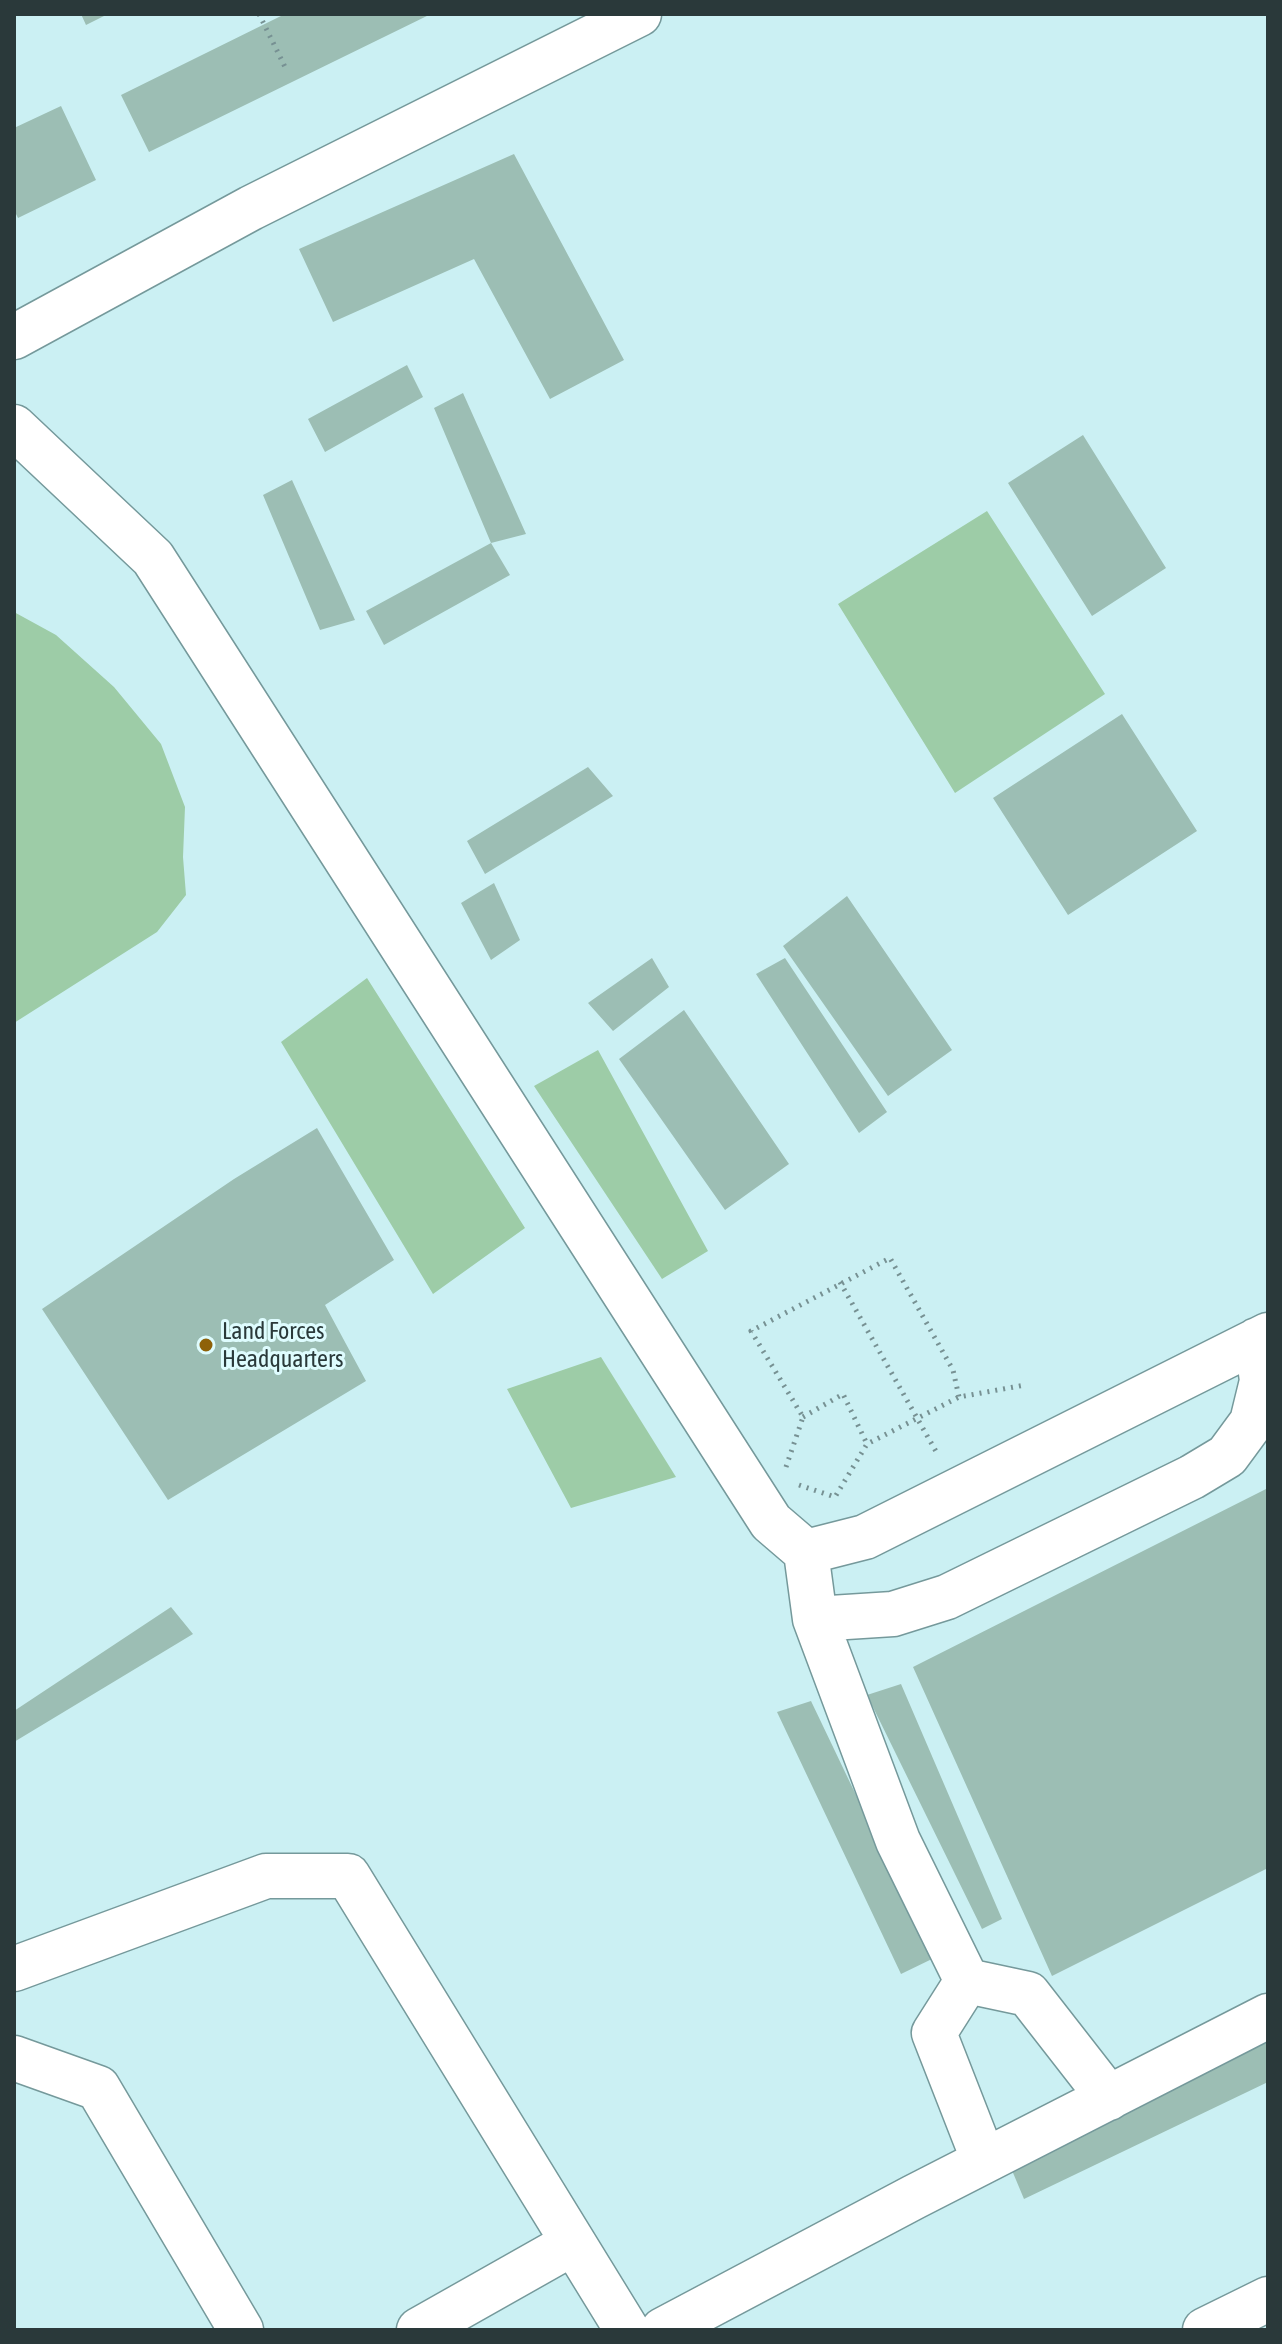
<!DOCTYPE html>
<html>
<head>
<meta charset="utf-8">
<style>
  body { margin:0 }
  #map { position:relative; width:1282px; height:2344px; overflow:hidden; background:#cbf0f3; font-family:"Asap Condensed",sans-serif }
  canvas { display:block }
  .frame { position:absolute; inset:0; border:16px solid #2a393a; pointer-events:none }
</style>
</head>
<body>
<div id="map">
<canvas width="1282" height="2344"></canvas>
<div class="frame"></div>
</div>
<script>
const context = document.querySelector('canvas').getContext('2d');
context.lineJoin = 'round';
function fill(path, color) { context.fillStyle = color; context.fill(path, 'evenodd'); }
const toPath = rows => new Path2D(rows.map(r => 'M' + r).join(''));
function stroke(path, color, width, dash) { context.strokeStyle = color; context.lineWidth = width; context.lineCap = dash ? 'butt' : 'round'; context.setLineDash(dash || []); context.stroke(path); }
function write(font, color, halo, rows, align = 'center') {
  context.font = font + ' "Asap Condensed",sans-serif'; context.lineWidth = 6; context.setLineDash([]); context.textBaseline = 'middle'; context.strokeStyle = halo; context.fillStyle = color; for (const [text, x, y, turn = 0] of rows) {
    context.save(); context.translate(x, y); context.rotate((+turn || 0) * Math.PI / 180); context.textAlign = isNaN(turn) ? turn : align; if (halo) context.strokeText(text, 0, 0); context.fillText(text, 0, 0); context.restore();
  }
}
fill(toPath([
  [987,511,1105,694,955,793,838,604],
  [14,612,56,635,114,687,161,744,185,807,183,857,186,895,157,932,14,1023],
  [367,978,525,1228,433,1294,281,1042],
  [598,1050,708,1251,662,1279,534,1086],
  [601,1357,676,1477,571,1508,507,1389]
]), '#9dcca7');
fill(toPath([
  [81,14,108,14,86,25],
  [285,14,431,14,149,152,121,95],
  [61,106,96,180,18,218,14,210,14,128],
  [514,154,624,360,550,399,474,259,333,322,299,249],
  [407,365,423,397,325,452,308,419],
  [463,393,526,534,491,543,434,408],
  [1083,435,1166,568,1092,616,1008,483],
  [292,480,355,620,320,630,263,495],
  [491,543,510,575,384,645,366,611],
  [1122,714,1197,831,1068,915,993,798],
  [588,767,613,796,485,874,467,841],
  [494,883,520,940,491,960,461,903],
  [847,896,952,1050,888,1096,783,946],
  [652,958,669,987,613,1031,588,1003],
  [785,958,887,1112,859,1133,756,974],
  [684,1010,789,1164,725,1210,619,1059],
  [317,1128,394,1260,325,1305,366,1381,168,1500,42,1309,234,1179],
  [1268,1488,1268,1868,1052,1976,913,1667],
  [171,1607,193,1634,14,1742,14,1711],
  [901,1684,1002,1919,982,1929,867,1695],
  [811,1701,934,1958,901,1974,777,1712],
  [1268,2042,1268,2082,1024,2199,1011,2168]
]), '#9cbeb4');
const minor = toPath([
  [14,337,251,208,639,14],
  [14,427,153,558,771,1522,806,1552,865,1537,1268,1335],
  [806,1552,815,1619,898,1841,967,1981],
  [815,1619,893,1614,947,1597,1192,1477,1227,1456,1252,1422,1262,1381,1257,1340],
  [14,1969,266,1876,348,1876,627,2330],
  [967,1981,934,2033,984,2161],
  [967,1981,1028,1994,1109,2098],
  [14,2058,98,2088,241,2330],
  [419,2330,573,2243],
  [663,2330,914,2197,1268,2016],
  [1205,2330,1268,2299]
]);
stroke(minor, '#75999b', 47);
stroke(toPath([
  [259,14,287,71],
  [840,1282,938,1455],
  [803,1417,843,1394,867,1444],
  [786,1467,803,1417,751,1331,890,1258,953,1370,959,1397],
  [799,1485,835,1497,867,1444,959,1397,1025,1385]
]), '#779193', 5, [2, 6]);
stroke(minor, '#fff', 44);
for (const [x, y, r, color] of [
  [206,1345,8,"#8e6109"]
]) { const dot = new Path2D(); dot.arc(x, y, r, 0, 2 * Math.PI); context.fillStyle = color; context.fill(dot); stroke(dot, '#defcfe', 3); }
write('24px', '#2a393a', '#defcfe', [
  ["Land Forces",222,1331],
  ["Headquarters",222,1359]
], 'left');
</script>
</body>
</html>
